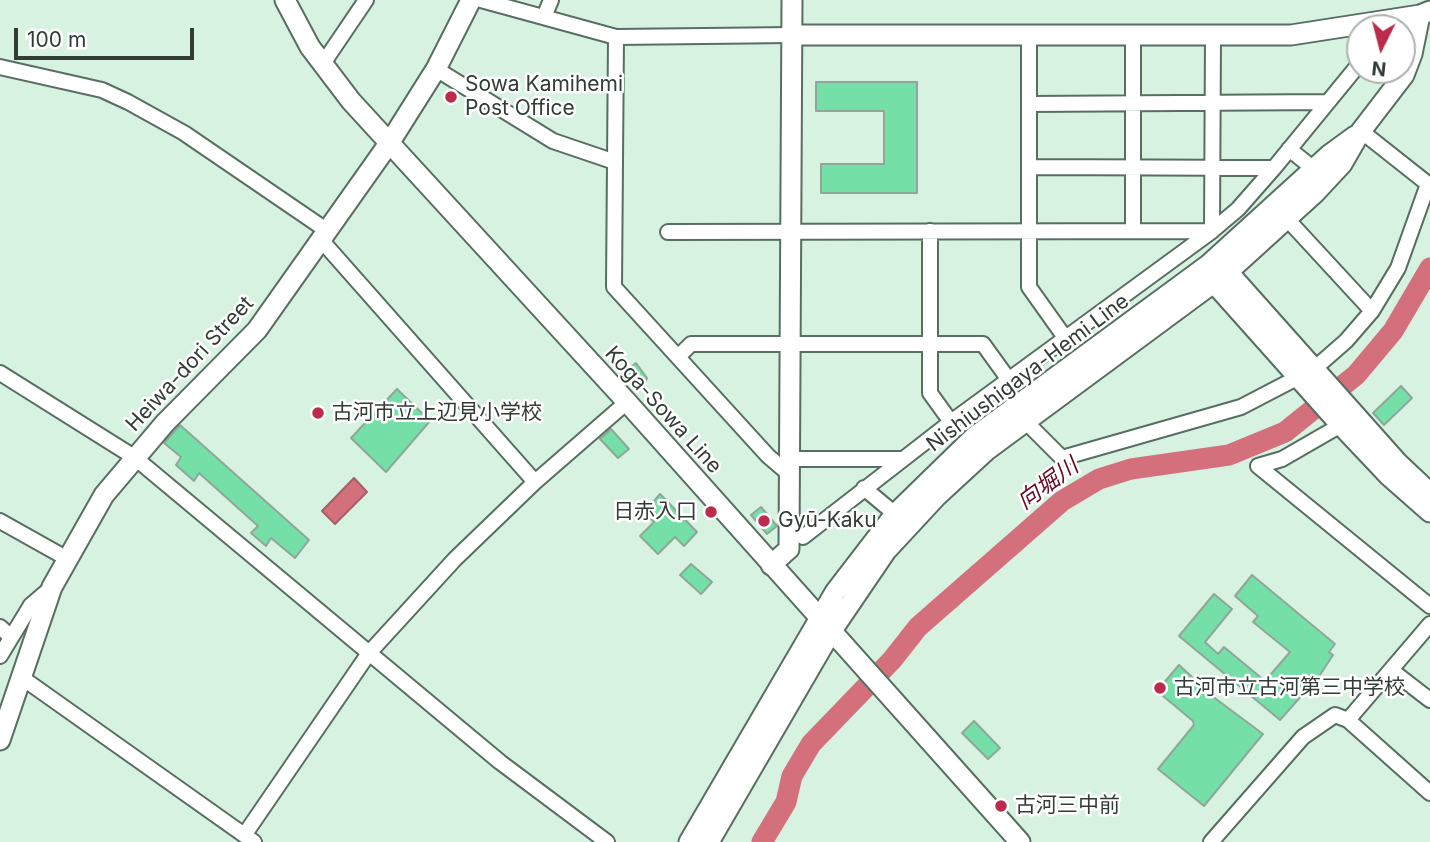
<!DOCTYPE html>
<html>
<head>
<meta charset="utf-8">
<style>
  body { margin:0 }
  #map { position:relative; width:1430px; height:842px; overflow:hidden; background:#d8f2e2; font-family:Inter,sans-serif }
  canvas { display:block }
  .north { position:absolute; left:1346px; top:14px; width:70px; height:70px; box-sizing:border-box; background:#fff; border:2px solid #adb1af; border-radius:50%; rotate:186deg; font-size:19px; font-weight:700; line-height:28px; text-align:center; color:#323c36 }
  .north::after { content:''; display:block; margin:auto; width:24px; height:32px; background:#bc2b4b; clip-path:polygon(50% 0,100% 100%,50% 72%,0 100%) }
  .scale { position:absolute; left:14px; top:28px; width:180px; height:32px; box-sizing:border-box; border:4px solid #323c36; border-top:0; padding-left:9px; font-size:21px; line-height:24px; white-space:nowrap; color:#323c36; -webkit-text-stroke:5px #fff; paint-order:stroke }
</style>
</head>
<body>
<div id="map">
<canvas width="1430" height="842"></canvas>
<div class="north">N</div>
<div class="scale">100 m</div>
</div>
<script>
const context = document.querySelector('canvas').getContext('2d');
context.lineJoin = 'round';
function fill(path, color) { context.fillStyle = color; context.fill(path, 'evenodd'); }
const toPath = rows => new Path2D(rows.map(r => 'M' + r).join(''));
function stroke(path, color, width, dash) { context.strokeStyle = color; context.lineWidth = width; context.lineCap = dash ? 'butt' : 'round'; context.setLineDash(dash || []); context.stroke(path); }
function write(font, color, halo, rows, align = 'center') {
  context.font = font + ' Inter,"Noto Sans JP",sans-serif'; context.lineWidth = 5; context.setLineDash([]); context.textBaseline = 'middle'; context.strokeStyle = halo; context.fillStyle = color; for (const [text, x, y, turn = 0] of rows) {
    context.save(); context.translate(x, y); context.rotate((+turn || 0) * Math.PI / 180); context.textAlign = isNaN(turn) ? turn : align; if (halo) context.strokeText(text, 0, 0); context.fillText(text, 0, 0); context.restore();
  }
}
const water = toPath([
  [354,478,367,492,335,524,322,511,354,478]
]);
fill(water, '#d4707c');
stroke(water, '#a36067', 2);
stroke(toPath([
  [762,842,786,802,792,776,811,744,892,660,918,627,1062,501,1099,479,1131,469,1229,455,1285,432,1356,375,1393,331,1430,268]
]), '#d4707c', 21);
const building = toPath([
  [816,82,917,82,917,193,821,193,821,164,884,164,884,111,816,111,816,82],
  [636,363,647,378,642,389,622,374,636,363],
  [1401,386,1412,398,1384,425,1373,413,1401,386],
  [397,389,430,421,386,472,351,438,397,389],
  [180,425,309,540,295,558,271,538,266,546,251,533,258,526,199,473,194,481,176,465,181,457,164,443,180,425],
  [611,429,629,449,618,458,600,439,611,429],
  [660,494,697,532,684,546,675,537,658,554,640,536,654,522,644,513,660,494],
  [761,507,777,526,767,534,751,515,761,507],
  [691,564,712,582,701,594,680,575,691,564],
  [1252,575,1335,644,1329,652,1333,655,1320,675,1280,720,1179,636,1214,594,1232,609,1205,642,1218,654,1224,647,1265,681,1290,652,1253,622,1258,616,1235,596,1252,575],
  [1179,665,1216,699,1263,734,1204,806,1158,769,1194,725,1193,721,1157,691,1179,665],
  [974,721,1000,748,988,759,962,733,974,721]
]);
fill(building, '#75dfa8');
stroke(building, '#8fa798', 2);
const street = toPath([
  [481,0,616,37,793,35],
  [544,17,551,0],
  [1133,36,1133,231],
  [616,37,614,287,768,456,789,474],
  [1029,37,1029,287,1066,339],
  [322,65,366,0],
  [0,67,102,90,128,102,184,133,329,232],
  [436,69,553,141,615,162],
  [1030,104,1328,102],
  [1289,149,1314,169],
  [1030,167,1274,168],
  [1288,220,1372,311],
  [930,231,930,393,951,422],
  [668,232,1212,231,1213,35],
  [322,241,535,482],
  [679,356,691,344,983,344,1009,380],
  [0,373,134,457,500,762,607,842],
  [1025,421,1062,458,1241,407,1314,369,1346,341,1372,311,1398,268,1428,184,1361,131],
  [1341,425,1282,459,1258,466,1430,606],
  [789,459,902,459],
  [864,488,895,514],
  [0,521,66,558],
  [803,537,951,422,1212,231,1238,209,1274,168,1360,63],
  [0,627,11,637],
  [0,656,31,605,52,587],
  [1391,670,1430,700],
  [21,677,254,842],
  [1348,720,1430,624],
  [245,834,369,653,455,559,535,482,627,402],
  [1211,842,1303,737,1335,715,1348,720,1430,793]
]);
const secondary = toPath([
  [285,0,310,47,351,101,627,402,1020,842],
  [793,35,1291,35,1420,15,1430,11],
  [1217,268,1228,272,1398,463,1430,493],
  [1211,272,1214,283,1337,421,1388,475,1430,512],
  [771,565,789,549,792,0],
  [0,740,52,587,104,495,165,423,257,330,390,142,436,69,471,0],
  [689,842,835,592,895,514,974,437,1208,265,1329,155,1355,136],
  [709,842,831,632,886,551,937,496,987,450,1228,272,1315,193,1342,164,1361,131,1404,75,1412,54,1420,15]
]);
stroke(street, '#576e60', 18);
stroke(secondary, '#576e60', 23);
stroke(street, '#fff', 14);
stroke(secondary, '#fff', 19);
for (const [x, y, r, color] of [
  [451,97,7,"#bc2b4b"],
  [318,413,7,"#bc2b4b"],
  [711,512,7,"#bc2b4b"],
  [764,521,7,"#bc2b4b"],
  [1160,688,7,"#bc2b4b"],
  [1001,806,7,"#bc2b4b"]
]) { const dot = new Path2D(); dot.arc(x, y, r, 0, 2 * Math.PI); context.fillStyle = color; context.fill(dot); stroke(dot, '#fff', 2.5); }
write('21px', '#323c36', '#fff', [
  ["Sowa Kamihemi",465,85],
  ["Post Office",465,109],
  ["古河市立上辺見小学校",332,413],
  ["日赤入口",697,512,"right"],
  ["Gyū-Kaku",778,521],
  ["古河市立古河第三中学校",1174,688],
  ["古河三中前",1015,806]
], 'left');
write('21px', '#323c36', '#fff', [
  ["Heiwa-dori Street",190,364,-47],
  ["Nishiushigaya-Hemi Line",1028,373,-37],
  ["Koga-Sowa Line",663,410,48]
]);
write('italic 23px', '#680923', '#fff', [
  ["向堀川",1048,484,-36]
]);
</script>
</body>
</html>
